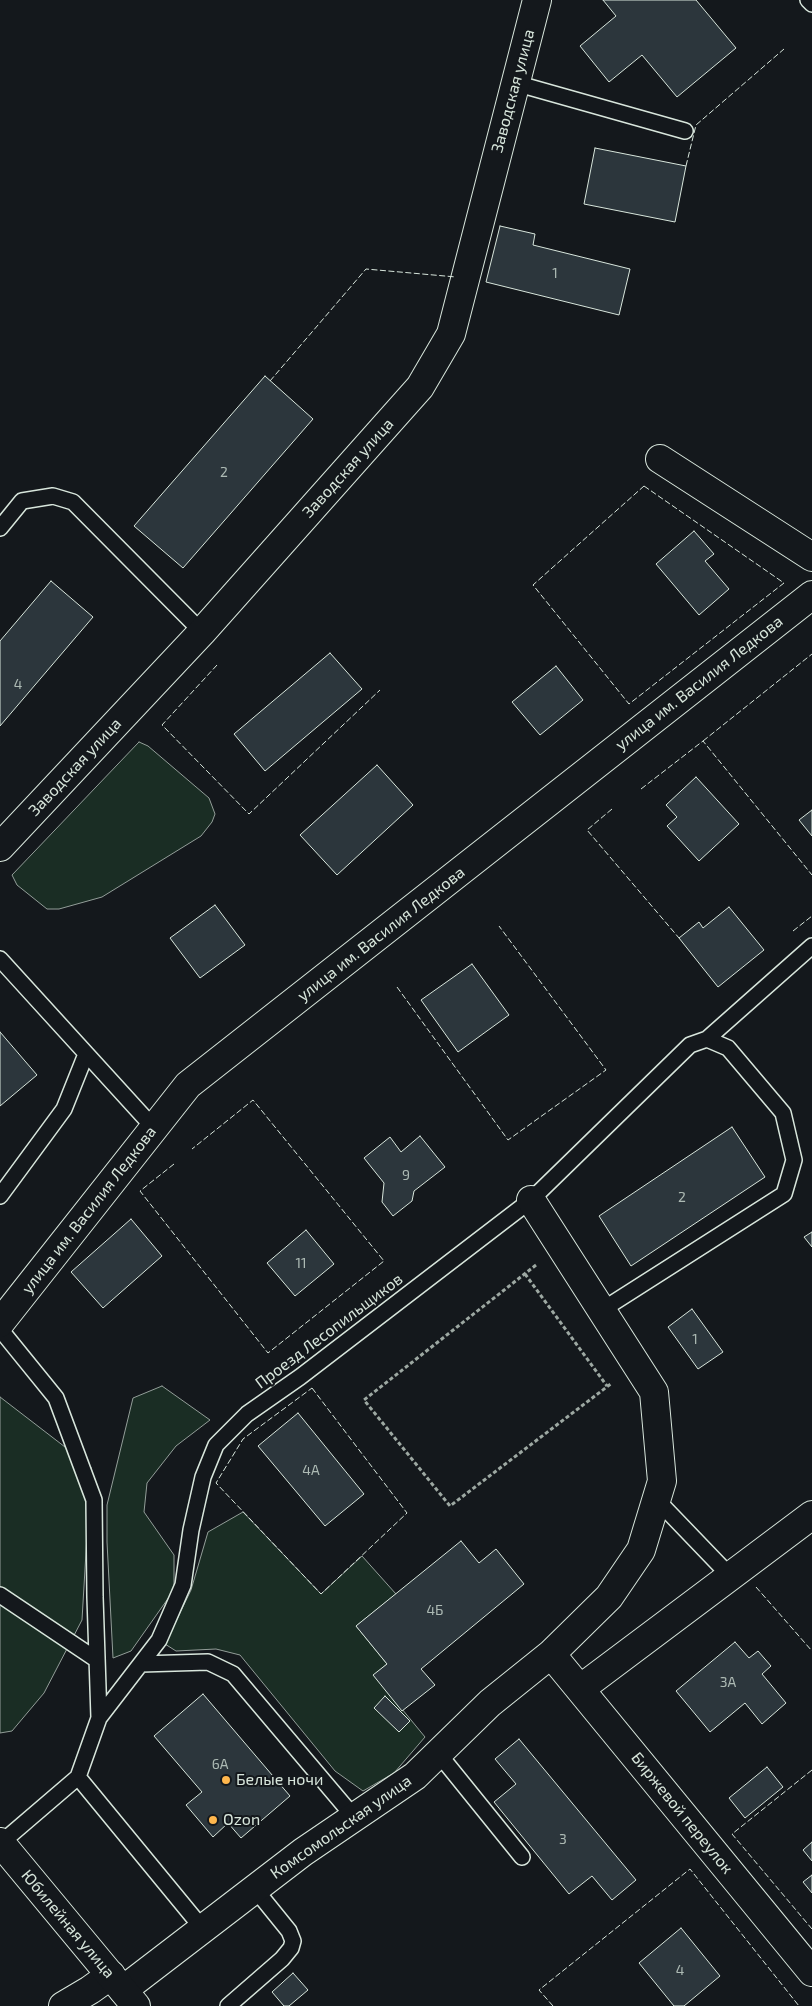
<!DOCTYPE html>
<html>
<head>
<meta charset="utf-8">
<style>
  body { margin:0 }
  canvas { display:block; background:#14181c }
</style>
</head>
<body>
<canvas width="812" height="2006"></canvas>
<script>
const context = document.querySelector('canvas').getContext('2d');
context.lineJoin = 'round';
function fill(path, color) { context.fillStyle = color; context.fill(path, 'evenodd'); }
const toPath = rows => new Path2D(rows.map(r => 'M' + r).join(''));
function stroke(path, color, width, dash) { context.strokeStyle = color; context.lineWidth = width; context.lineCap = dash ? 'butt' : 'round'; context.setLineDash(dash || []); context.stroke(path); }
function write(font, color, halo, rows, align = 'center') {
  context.font = font + ' "Exo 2",sans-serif'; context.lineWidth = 4; context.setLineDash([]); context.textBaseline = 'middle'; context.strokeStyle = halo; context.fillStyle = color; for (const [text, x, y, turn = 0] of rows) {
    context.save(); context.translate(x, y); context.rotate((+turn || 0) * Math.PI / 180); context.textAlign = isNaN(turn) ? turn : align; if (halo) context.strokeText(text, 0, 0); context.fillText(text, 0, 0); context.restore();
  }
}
const green = toPath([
  [139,742,148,746,209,798,215,814,212,822,201,836,102,897,59,909,47,909,17,885,12,875,139,742],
  [162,1386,210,1420,176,1446,147,1483,144,1512,174,1555,174,1590,131,1651,113,1658,107,1542,107,1505,133,1398,162,1386],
  [0,1397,91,1467,82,1620,44,1693,12,1731,0,1733,0,1397],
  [243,1512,321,1594,362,1556,396,1594,356,1626,387,1664,374,1675,425,1737,394,1773,363,1791,335,1771,240,1655,216,1649,176,1651,165,1644,191,1590,208,1532,243,1512]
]);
fill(green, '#1a2d24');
stroke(green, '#939e99', 1);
const building = toPath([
  [603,0,696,0,736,48,677,97,642,55,609,82,580,46,616,16,603,0],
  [595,148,686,166,675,222,584,204,595,148],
  [500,226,535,234,533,245,630,269,619,315,486,282,500,226],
  [265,376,313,419,183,568,134,526,265,376],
  [694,531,714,554,705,561,729,589,699,615,656,564,694,531],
  [51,581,93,617,0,726,0,641,51,581],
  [330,653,362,689,265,771,234,734,330,653],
  [556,666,583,700,540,735,512,702,556,666],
  [377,765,413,805,337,875,300,835,377,765],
  [696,777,739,824,699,861,667,826,677,817,666,805,696,777],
  [812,810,812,836,799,820,812,810],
  [215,905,245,945,200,978,170,938,215,905],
  [729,907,764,950,718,987,679,938,699,922,703,928,729,907],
  [472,964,509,1015,458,1052,421,1000,472,964],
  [0,1032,37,1075,0,1106,0,1032],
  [732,1127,765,1177,631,1266,599,1216,732,1127],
  [420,1136,445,1167,414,1191,412,1201,393,1216,382,1202,384,1183,364,1158,390,1137,401,1152,420,1136],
  [131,1219,162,1256,103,1308,71,1272,131,1219],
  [306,1230,334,1264,295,1296,267,1263,306,1230],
  [812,1232,812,1247,804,1237,812,1232],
  [692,1309,723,1352,698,1369,668,1327,692,1309],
  [298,1413,364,1494,325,1526,258,1446,298,1413],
  [461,1541,479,1563,496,1549,524,1584,421,1669,435,1685,402,1711,373,1675,387,1664,356,1626,461,1541],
  [735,1642,749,1658,758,1651,771,1666,762,1674,786,1703,762,1724,745,1703,710,1732,676,1691,735,1642],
  [203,1694,290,1796,241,1838,228,1823,213,1837,186,1805,202,1792,154,1736,203,1694],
  [385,1696,410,1721,399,1732,374,1708,385,1696],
  [519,1739,636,1880,612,1900,592,1876,569,1894,494,1802,516,1784,495,1759,519,1739],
  [767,1767,783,1787,745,1818,729,1798,767,1767],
  [812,1842,812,1861,803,1850,812,1842],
  [812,1875,812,1893,803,1882,812,1875],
  [681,1928,720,1976,684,2006,674,2006,639,1963,681,1928],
  [293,1973,308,1990,289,2006,284,2006,272,1992,293,1973]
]);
fill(building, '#2c363c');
stroke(building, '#d8e6dc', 1);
const service = toPath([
  [808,0,812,4],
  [515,83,685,131],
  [0,528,22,501,53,496,73,502,202,632],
  [0,959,154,1128],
  [707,1039,812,946],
  [0,1196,64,1109,86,1054],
  [0,1329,56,1398,94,1500,95,1597,99,1718,78,1777,1,1843],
  [657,1500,730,1576],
  [0,1595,97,1660],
  [141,1664,208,1662,233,1674,354,1817],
  [99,1718,159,1640,183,1585,191,1530,203,1477,216,1445,247,1414,300,1377,531,1200,690,1045,707,1039,728,1048,783,1113,794,1160,784,1194,602,1310],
  [438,1753,522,1857],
  [78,1777,203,1929],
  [228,2006,282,1959,291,1948,293,1941,289,1931,255,1889]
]);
const minor = toPath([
  [660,459,812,557],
  [0,847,202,632,420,387,451,334,537,0],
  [0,1323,188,1085,812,595],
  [551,1654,812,1972],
  [580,1689,812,1515],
  [123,1990,303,1852,415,1776,490,1703,551,1654,609,1597,641,1550,662,1481,654,1392,531,1200],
  [63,2006,90,1990,111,1975]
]);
const primary = toPath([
  [0,1842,136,2006]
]);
stroke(service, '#d8e6dc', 18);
stroke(minor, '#d8e6dc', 30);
stroke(primary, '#d8e6dc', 30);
stroke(toPath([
  [536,1265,364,1400,450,1506,612,1383],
  [525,1274,607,1386]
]), '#9da8a2', 3, [4, 2.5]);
stroke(service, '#14181c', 15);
stroke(minor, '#14181c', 28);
stroke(primary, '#14181c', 28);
stroke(toPath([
  [686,166,696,125,784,49],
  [270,381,366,269,456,277],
  [644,486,784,583,629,704,533,585,644,486],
  [217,665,162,725,249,814,380,690],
  [703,741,812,654],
  [641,789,703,741,812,875],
  [612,809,587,830,679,938],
  [793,931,812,916],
  [397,987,508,1140,606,1070,499,926],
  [174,1164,140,1191,268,1353,384,1261,253,1100,192,1149],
  [312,1388,407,1513,321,1594,216,1483,243,1439,312,1388],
  [756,1587,812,1651],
  [812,1770,732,1834,812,1929],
  [553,2006,539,1990,690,1869,799,2006]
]), '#d8e6dc', 1, [6, 2.5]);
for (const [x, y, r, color] of [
  [226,1780,5,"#ffb74d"],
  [213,1820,5,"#ffb74d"]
]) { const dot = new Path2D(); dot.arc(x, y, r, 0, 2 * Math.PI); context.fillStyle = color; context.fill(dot); stroke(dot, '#14181c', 2); }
write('14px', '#adbab4', null, [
  ["1",555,273],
  ["2",224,472],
  ["4",18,684],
  ["9",406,1175],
  ["2",682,1197],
  ["11",301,1263],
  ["1",695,1339],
  ["4А",311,1470],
  ["4Б",435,1610],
  ["3А",728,1682],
  ["6А",220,1764],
  ["3",563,1839],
  ["4",680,1970]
]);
write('16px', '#d8e6dc', '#14181c', [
  ["Заводская улица",513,91,-75],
  ["Заводская улица",348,468,-48],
  ["улица им. Василия Ледкова",699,683,-38],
  ["Заводская улица",75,767,-47],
  ["улица им. Василия Ледкова",381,934,-38],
  ["улица им. Василия Ледкова",89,1210,-52],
  ["Проезд Лесопильщиков",329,1331,-37],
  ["Биржевой переулок",682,1813,51],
  ["Комсомольская улица",341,1827,-35],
  ["Юбилейная улица",68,1924,50]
]);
write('16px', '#d8e6dc', '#14181c', [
  ["Белые ночи",236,1780],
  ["Ozon",223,1820]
], 'left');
</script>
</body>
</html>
